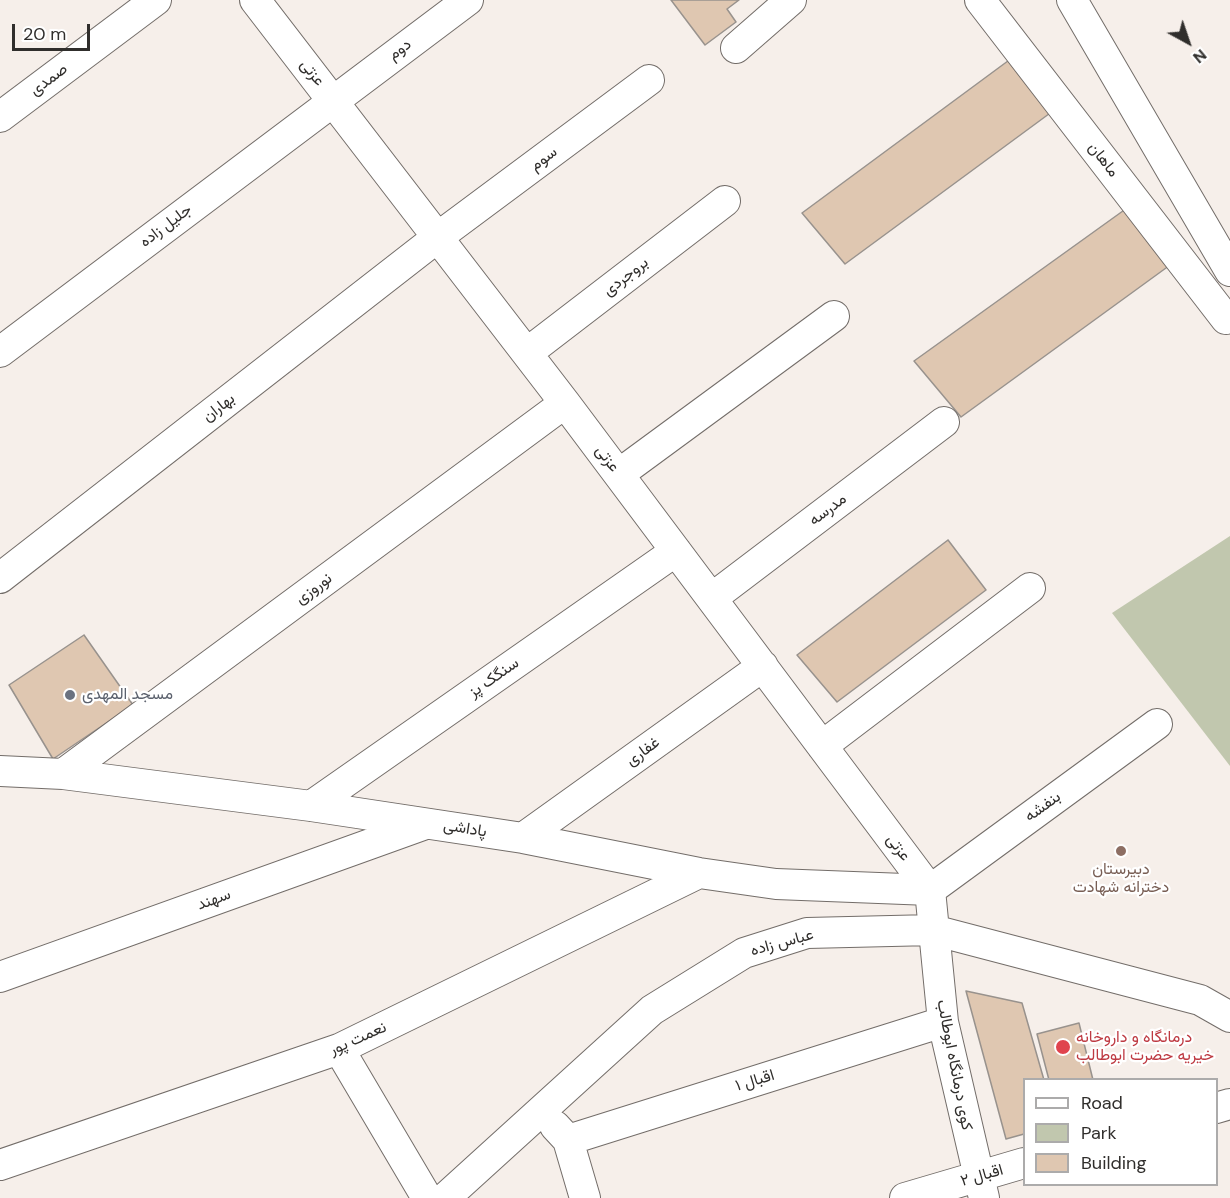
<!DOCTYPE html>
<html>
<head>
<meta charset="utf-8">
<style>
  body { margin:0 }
  #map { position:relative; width:1230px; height:1198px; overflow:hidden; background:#f6efea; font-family:"DM Sans",sans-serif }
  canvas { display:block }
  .legend { position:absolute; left:1023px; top:1078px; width:195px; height:108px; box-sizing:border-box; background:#fff; border:2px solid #acabab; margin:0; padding:8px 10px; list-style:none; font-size:18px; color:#302e2c }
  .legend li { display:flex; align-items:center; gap:12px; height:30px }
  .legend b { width:30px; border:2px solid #acabab }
  .north { position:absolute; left:1158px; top:12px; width:60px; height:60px; -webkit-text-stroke:4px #fff; paint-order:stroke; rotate:140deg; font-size:16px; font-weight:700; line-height:24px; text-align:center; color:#302e2c }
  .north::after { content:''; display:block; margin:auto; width:21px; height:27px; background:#302e2c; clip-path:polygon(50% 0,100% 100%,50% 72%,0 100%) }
  .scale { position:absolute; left:12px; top:24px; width:78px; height:27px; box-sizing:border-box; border:3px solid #302e2c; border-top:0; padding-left:8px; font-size:18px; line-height:21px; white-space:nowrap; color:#302e2c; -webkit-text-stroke:4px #fff; paint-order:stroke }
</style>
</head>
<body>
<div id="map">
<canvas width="1230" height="1198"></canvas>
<ul class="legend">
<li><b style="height:8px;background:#fff"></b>Road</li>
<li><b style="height:16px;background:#c1c7ae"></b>Park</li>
<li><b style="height:16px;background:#dfc7b1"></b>Building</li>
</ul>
<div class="north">N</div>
<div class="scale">20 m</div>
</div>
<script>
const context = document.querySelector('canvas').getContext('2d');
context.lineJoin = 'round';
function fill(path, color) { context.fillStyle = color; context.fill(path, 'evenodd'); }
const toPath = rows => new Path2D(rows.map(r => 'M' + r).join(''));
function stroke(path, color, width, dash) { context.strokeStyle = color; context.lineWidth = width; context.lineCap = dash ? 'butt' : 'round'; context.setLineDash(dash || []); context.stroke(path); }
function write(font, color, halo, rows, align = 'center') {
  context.font = font + ' "DM Sans",Vazirmatn,sans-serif'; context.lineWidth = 4.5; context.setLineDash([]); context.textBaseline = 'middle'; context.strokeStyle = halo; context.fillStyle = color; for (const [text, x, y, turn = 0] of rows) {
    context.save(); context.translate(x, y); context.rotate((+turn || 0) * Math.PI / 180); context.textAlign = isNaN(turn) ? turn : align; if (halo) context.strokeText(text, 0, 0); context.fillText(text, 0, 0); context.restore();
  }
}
fill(toPath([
  [1230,536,1230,766,1112,613]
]), '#c1c7ae');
const building = toPath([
  [671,0,739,0,727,9,736,22,705,45,671,0],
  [1016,55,1057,108,845,264,802,213,1016,55],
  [1134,203,1177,260,961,417,914,361,1134,203],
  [948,540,986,590,837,702,797,655,948,540],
  [84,635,133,705,53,759,9,685,84,635],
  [966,991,1022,1003,1044,1080,1024,1080,1024,1134,1006,1139,966,991],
  [1079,1023,1093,1080,1049,1080,1037,1034,1079,1023]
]);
fill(building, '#dfc7b1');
stroke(building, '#98928d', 1.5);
const minor = toPath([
  [255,0,565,403,930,890,943,1022,984,1198],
  [980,0,1226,319],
  [1072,0,1230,271],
  [736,48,791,0],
  [0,117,156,0],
  [0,352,468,0],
  [527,353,725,201],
  [619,474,834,316],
  [0,578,438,237,649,80],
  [712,598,944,422],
  [822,746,1030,588],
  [0,771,63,774,311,806,523,838,699,873,776,884,930,890,1157,724],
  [63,774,565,403],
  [311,806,676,551],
  [523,838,763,666],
  [0,977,423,825],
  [339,1049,427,1198],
  [1216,1108,1230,1104],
  [555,1126,568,1140,585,1198],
  [568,1140,943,1022],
  [0,1165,339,1049,699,873],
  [445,1198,652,1010,744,953,807,933,933,930,1200,1000,1230,1017],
  [905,1198,1024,1163]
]);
stroke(minor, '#736d69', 32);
stroke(minor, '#fff', 30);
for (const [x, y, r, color] of [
  [70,695,6,"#6b7280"],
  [1121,851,6,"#8d6e63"],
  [1063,1047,8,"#e0444e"]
]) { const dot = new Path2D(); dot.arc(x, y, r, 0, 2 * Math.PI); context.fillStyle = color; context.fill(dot); stroke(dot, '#fff', 2); }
write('16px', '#302e2c', '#fff', [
  ["دوم",400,50,-36],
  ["عزتی",312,73,52],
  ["صمدی",49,80,-37],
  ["سوم",544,159,-37],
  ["ماهان",1103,160,52],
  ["جلیل زاده",166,226,-37],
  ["بروجردی",626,277,-38],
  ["بهاران",219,408,-38],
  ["عزتی",607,459,53],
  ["مدرسه",828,510,-37],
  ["نوروزی",314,589,-36],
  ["سنگک پز",494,678,-35],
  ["غفاری",643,752,-36],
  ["بنفشه",1043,807,-36],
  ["پاداشی",465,829,9],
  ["عزتی",898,848,53],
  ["سهند",214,900,-20],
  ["عباس زاده",782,943,-15],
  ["نعمت پور",358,1039,-24],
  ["کوی درمانگاه ابوطالب",954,1065,79],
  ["اقبال ۱",755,1081,-17],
  ["اقبال ۲",982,1176,-16]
]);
write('16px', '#5b616d', '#fff', [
  ["مسجد المهدی",82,695]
], 'left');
write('16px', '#785e54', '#fff', [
  ["دبیرستان",1121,870],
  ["دخترانه شهادت",1121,888]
]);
write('16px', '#be3a42', '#fff', [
  ["درمانگاه و داروخانه",1076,1038],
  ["خیریه حضرت ابوطالب",1076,1056]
], 'left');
</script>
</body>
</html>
